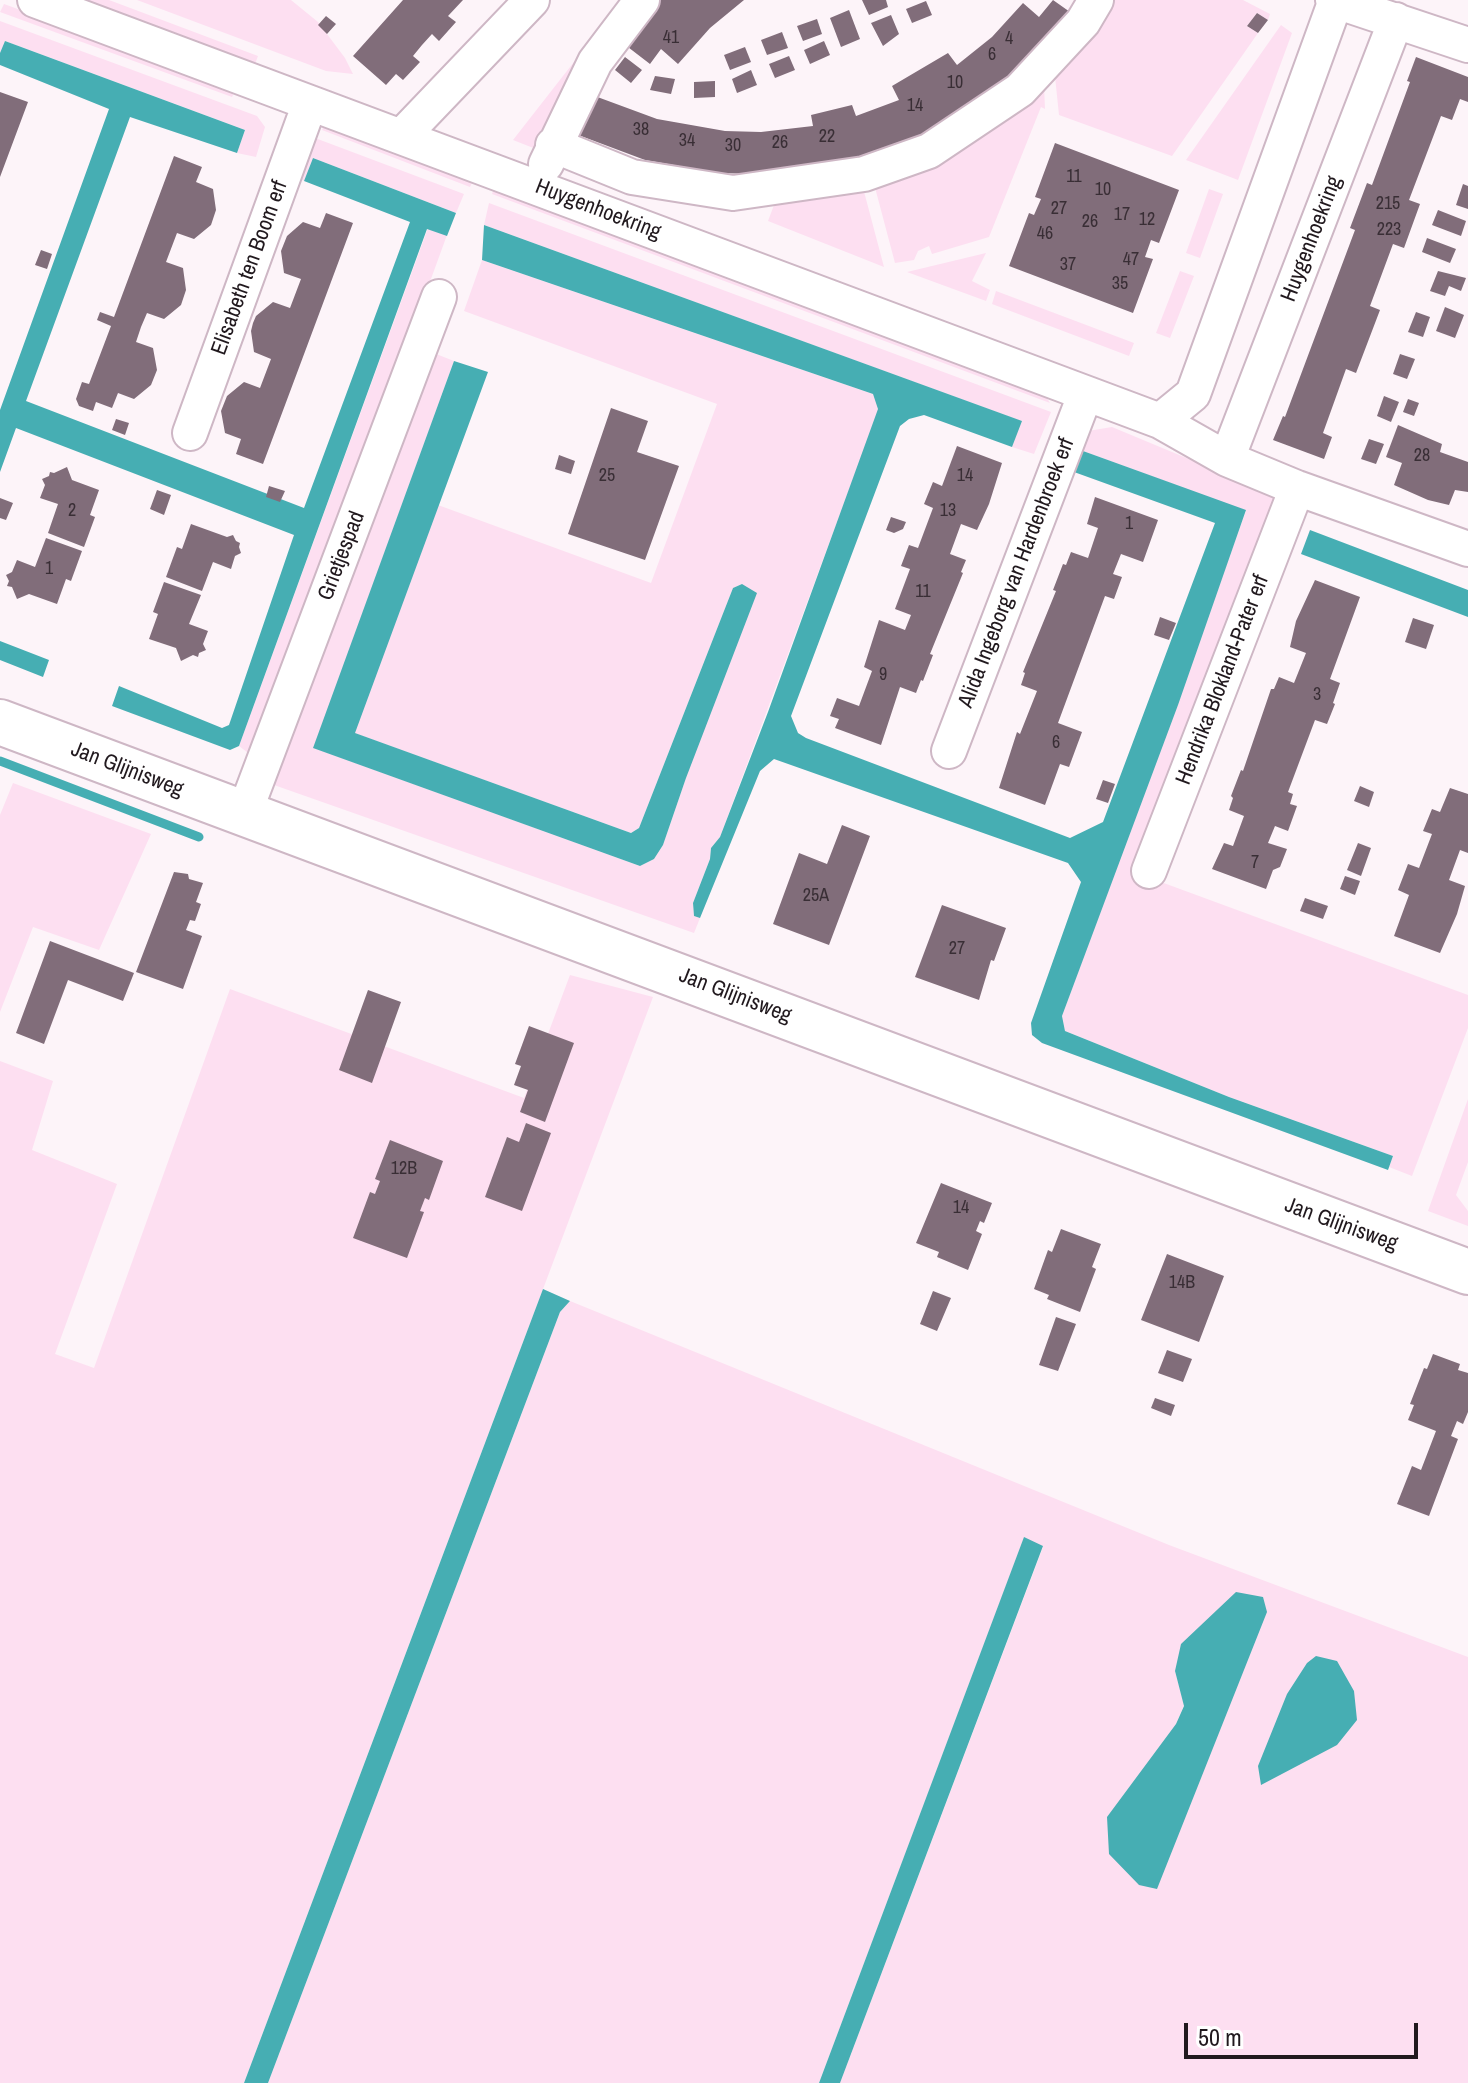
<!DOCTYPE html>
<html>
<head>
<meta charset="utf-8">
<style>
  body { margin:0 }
  #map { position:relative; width:1468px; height:2083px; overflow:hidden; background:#fdf4f9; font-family:"Archivo Narrow",sans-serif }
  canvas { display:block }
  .scale { position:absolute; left:1184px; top:2023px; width:234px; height:36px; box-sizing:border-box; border:4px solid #21191e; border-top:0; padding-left:10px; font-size:24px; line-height:28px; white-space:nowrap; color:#21191e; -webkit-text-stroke:6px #fff; paint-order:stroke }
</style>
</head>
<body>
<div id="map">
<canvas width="1468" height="2083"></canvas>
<div class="scale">50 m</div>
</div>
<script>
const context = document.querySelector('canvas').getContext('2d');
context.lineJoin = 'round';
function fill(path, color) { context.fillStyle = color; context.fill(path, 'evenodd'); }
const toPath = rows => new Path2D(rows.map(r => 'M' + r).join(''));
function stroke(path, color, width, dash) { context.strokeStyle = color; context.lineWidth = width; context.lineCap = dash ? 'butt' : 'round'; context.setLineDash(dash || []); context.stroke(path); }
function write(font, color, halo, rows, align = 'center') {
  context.font = font + ' "Archivo Narrow",sans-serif'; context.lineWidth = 6; context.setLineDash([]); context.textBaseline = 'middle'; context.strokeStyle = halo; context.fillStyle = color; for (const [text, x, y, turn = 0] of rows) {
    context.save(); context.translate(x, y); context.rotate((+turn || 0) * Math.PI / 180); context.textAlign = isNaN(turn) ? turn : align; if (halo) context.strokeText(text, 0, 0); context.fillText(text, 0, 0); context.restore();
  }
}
fill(toPath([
  [83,0,109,0,258,56,255,64],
  [137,0,291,0,318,22,345,58,353,74,326,71],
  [1106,0,1243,0,1270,14,1268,20,1257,13,1247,26,1258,33,1172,156,1059,115,1054,67],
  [4,4,236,88,232,97,0,12],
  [0,21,257,116,265,127,256,157,237,153,245,130,5,41,0,53],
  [1281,25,1292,33,1238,180,1186,160],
  [595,35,541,151,513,140],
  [1044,85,1045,109,1041,107,989,237,932,254,929,246,918,251,914,260,895,263,873,180],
  [326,121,474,178,470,187,322,130],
  [315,138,464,194,456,213,313,158,304,181,291,174,304,142],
  [862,184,884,267,768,221,777,197],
  [495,186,1043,392,1050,403,492,194],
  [1209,189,1223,194,1200,258,1186,253],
  [489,203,1051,412,1034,454,1012,447,1021,421,484,225],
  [428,228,447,235,256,759,239,746],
  [986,253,972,281,990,290,986,301,907,272],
  [482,260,873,394,879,409,720,837,711,848,710,859,693,903,694,916,700,918,694,933,274,785,431,352,454,361,314,748,640,866,654,859,663,845,686,778,742,584,733,588,639,828,631,833,354,733,438,505,651,583,717,404,464,311],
  [1180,271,1194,276,1170,338,1156,333],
  [996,291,1134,343,1129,356,992,304],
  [1112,427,1280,497,1142,875,1468,995,1468,1028,1412,1176,1389,1167,1393,1156,1229,1097,1065,1031,1062,1016,1246,511,1083,451,1088,431],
  [13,783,151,834,99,950,33,927,0,1012,0,815],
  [570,975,653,997,244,2083,0,2083,0,1061,53,1081,32,1150,117,1184,55,1354,94,1368,230,989,524,1098],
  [1468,1099,1468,1162,1456,1195,1468,1211,1468,1226,1428,1211],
  [570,1301,1169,1545,1468,1657,1468,2083,840,2083,1043,1547,1024,1538,819,2083,268,2083,560,1312],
  [1266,1612,1176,1724,1184,1705,1175,1671]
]), '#fddff1');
fill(toPath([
  [5,41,245,130,237,153,130,117,26,401,304,508,410,222,304,181,313,158,456,213,447,236,427,229,239,746,230,750,112,706,119,686,222,728,229,725,294,535,16,428,0,472,0,410,109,109,0,65,0,53],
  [484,225,1022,421,1012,447,924,415,909,419,900,426,791,716,798,733,806,738,1070,838,1103,822,1215,523,1074,472,1083,451,1246,510,1178,705,1062,1016,1065,1031,1229,1097,1393,1156,1388,1170,1042,1043,1032,1035,1031,1023,1081,882,1068,863,774,759,760,771,700,918,694,916,693,903,710,859,711,848,720,837,768,712,878,409,873,394,482,260],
  [454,361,488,372,355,733,631,833,639,828,733,588,742,584,757,593,686,778,663,845,654,859,640,866,313,748],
  [1310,530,1468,590,1468,617,1301,554],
  [0,641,49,660,43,677,0,660],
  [543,1289,570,1301,560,1312,268,2083,244,2083],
  [1024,1537,1043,1546,840,2083,819,2083],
  [1236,1592,1263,1597,1267,1612,1157,1889,1139,1885,1109,1854,1107,1817,1176,1724,1184,1706,1175,1671,1181,1644],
  [1316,1656,1337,1661,1354,1691,1357,1720,1337,1745,1261,1785,1258,1766,1287,1694,1307,1663]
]), '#46aeb3');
stroke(toPath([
  [0,761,199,837]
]), '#46aeb3', 9);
fill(toPath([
  [403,0,463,0,448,16,456,22,439,41,432,34,422,45,413,56,420,62,403,80,396,74,386,85,353,56],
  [661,0,744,0,710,28,678,64,661,49,650,64,624,44],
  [862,0,886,0,888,7,869,15],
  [1053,0,1070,12,1053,34,1002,84,939,126,909,141,858,159,753,174,720,173,645,160,573,133,592,95,657,119,725,131,761,132,813,126,811,115,852,105,856,116,899,100,892,86,948,53,957,65,992,37,1023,3,1039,17],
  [926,1,932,15,912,23,906,9],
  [849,10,860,39,841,47,830,18],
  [1257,13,1268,20,1258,33,1247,26],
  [891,15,899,34,883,46,871,23],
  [326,16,336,24,327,34,318,25],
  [817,19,822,34,803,41,797,26],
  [782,32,788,48,767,55,761,40],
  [824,41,830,55,810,64,804,50],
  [745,47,751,62,730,70,724,55],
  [789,56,795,70,775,78,769,64],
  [625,57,642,70,631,83,615,70],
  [1416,57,1468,77,1468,102,1460,99,1452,120,1441,116,1409,200,1420,204,1404,248,1393,244,1370,306,1380,310,1356,373,1346,369,1323,433,1332,437,1324,459,1273,440,1283,416,1285,417,1355,230,1350,228,1367,183,1372,185,1410,82,1407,81],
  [751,70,757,85,737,93,732,79],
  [655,76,675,79,671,94,650,90],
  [715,81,715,97,694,98,694,82],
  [0,92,28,102,0,177],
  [1055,143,1179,190,1159,243,1151,240,1145,257,1153,259,1133,313,1009,266,1029,213,1034,215,1041,199,1035,197],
  [174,156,202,167,196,182,213,189,216,210,211,225,194,239,177,233,166,262,183,268,186,290,181,305,164,319,147,313,141,327,136,342,153,348,157,370,151,385,134,399,118,393,112,408,96,402,93,411,79,406,76,399,82,382,89,384,111,326,97,320,100,312,114,317],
  [1463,184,1468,186,1468,209,1456,205],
  [1438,210,1466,221,1461,236,1432,225],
  [326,213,353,223,263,464,236,454,241,439,225,433,221,411,227,396,244,382,260,388,271,359,254,352,251,331,253,323,256,316,273,302,290,308,301,279,284,273,281,251,287,236,303,222,320,228],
  [1427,238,1456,249,1450,263,1422,252],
  [41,250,52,254,47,269,35,265],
  [1438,271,1466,278,1461,291,1449,286,1445,296,1430,291],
  [1445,307,1464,315,1455,338,1436,331],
  [1416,312,1430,317,1423,337,1408,332],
  [1400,354,1415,359,1407,379,1393,374],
  [1384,396,1399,402,1391,422,1377,416],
  [1408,399,1419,403,1414,416,1403,412],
  [611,408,648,421,637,452,679,466,645,560,568,534],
  [116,419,129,423,125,435,112,430],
  [1398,425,1442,444,1440,452,1468,462,1468,492,1455,490,1449,505,1428,500,1394,485,1402,463,1386,457],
  [1369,439,1384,444,1376,464,1361,459],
  [957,446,1002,463,989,504,977,530,961,524,950,554,966,560,961,572,963,573,930,654,933,655,923,681,921,680,916,693,900,687,881,745,835,728,839,719,830,716,837,698,859,706,872,671,864,667,879,620,905,630,911,615,895,609,910,569,901,566,909,545,918,548,933,508,924,504,933,482,942,486],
  [559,455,575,461,571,474,555,469],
  [67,467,72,480,99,490,90,515,95,517,84,547,48,533,58,504,40,498,45,485,42,479,49,476,50,472,54,473],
  [269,486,285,491,280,502,266,497],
  [157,490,171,495,164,515,150,509],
  [1095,497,1158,520,1143,562,1121,554,1113,574,1122,577,1114,599,1105,596,1058,723,1082,732,1069,767,1060,764,1045,805,999,788,1017,732,1020,734,1037,691,1021,685,1025,673,1023,672,1056,591,1053,590,1063,564,1066,565,1071,552,1088,558,1098,528,1087,524],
  [0,498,13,503,6,520,0,518],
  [891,517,906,522,903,529,894,533,886,530],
  [191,524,227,537,233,535,236,541,240,543,239,547,241,553,235,556,231,569,213,562,202,591,166,577,177,547,182,549],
  [46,538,82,551,71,581,66,579,57,604,29,594,17,599,12,587,7,586,9,581,6,575,12,572,17,560,35,567],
  [1315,580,1360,597,1330,679,1340,683,1333,703,1335,704,1327,724,1315,720,1288,792,1293,794,1290,804,1297,806,1288,831,1275,826,1268,843,1287,849,1280,867,1273,870,1266,889,1212,869,1224,843,1233,846,1244,816,1229,810,1233,798,1231,796,1241,770,1243,771,1271,689,1274,689,1279,677,1294,683,1306,653,1290,647,1296,621],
  [164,582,201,595,189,624,208,631,203,644,206,650,199,653,198,657,193,655,181,661,176,648,149,639,158,614,153,612],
  [1160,617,1176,623,1169,640,1154,635],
  [1413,618,1434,625,1426,649,1405,642],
  [1103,780,1115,784,1108,803,1096,799],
  [1360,786,1374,792,1369,807,1354,801],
  [1450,788,1468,794,1468,853,1460,850,1449,880,1465,886,1457,914,1440,953,1394,936,1409,895,1398,890,1408,864,1419,868,1432,834,1423,831,1432,809,1440,812],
  [842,825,870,836,829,945,773,924,799,853,827,864],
  [1358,843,1371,848,1361,876,1347,870],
  [174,872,188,874,189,879,203,883,196,902,201,904,195,921,190,920,186,930,202,936,183,989,136,972],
  [1345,876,1360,881,1355,895,1340,889],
  [1305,898,1328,906,1323,919,1300,911],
  [942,905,1006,928,994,961,991,960,979,1000,915,977],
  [50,941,134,973,123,1001,68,980,44,1044,16,1033],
  [368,990,401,1002,372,1083,339,1070],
  [529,1026,574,1043,545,1122,520,1112,528,1090,514,1085,521,1066,515,1064],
  [526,1123,551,1133,522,1211,485,1197,507,1137,519,1142],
  [390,1140,443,1161,429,1200,425,1198,420,1211,424,1212,407,1258,353,1238,370,1192,375,1194,380,1181,375,1179],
  [941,1183,992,1203,984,1223,980,1221,976,1231,982,1234,968,1270,937,1257,939,1252,916,1243],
  [1061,1229,1101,1244,1092,1267,1096,1269,1080,1312,1047,1299,1049,1295,1034,1289,1048,1250,1052,1252],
  [1167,1254,1224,1276,1199,1342,1141,1320],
  [933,1291,951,1298,937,1331,920,1324],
  [1056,1317,1076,1324,1058,1371,1039,1365],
  [1167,1350,1192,1359,1183,1382,1158,1373],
  [1433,1354,1460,1364,1458,1370,1468,1373,1468,1412,1463,1424,1457,1421,1451,1436,1458,1439,1429,1516,1397,1504,1412,1466,1421,1470,1436,1431,1408,1420,1414,1405,1410,1404,1424,1368,1427,1369],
  [1155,1398,1175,1405,1171,1416,1151,1408]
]), '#816d7a');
const street = toPath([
  [35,0,1160,421,1227,459,1297,488,1468,549],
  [1333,0,1468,45],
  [402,136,532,0],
  [553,145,632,177,733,193,864,174,929,151,1020,90,1083,22,1096,0],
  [546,164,595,62,642,0],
  [1160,421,1193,394,1336,0],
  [190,433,310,103],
  [1227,459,1396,20],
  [949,751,1085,395],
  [244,814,439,297],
  [1149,871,1297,488]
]);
const secondary = toPath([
  [0,722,1468,1272]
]);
stroke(street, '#ceb7c5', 38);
stroke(secondary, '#ceb7c5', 48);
stroke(street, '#fff', 34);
stroke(secondary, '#fff', 44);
write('18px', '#392e35', null, [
  ["41",671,38],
  ["4",1009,39],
  ["6",992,55],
  ["10",955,83],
  ["14",915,106],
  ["38",641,130],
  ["22",827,137],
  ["34",687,141],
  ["26",780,143],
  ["30",733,146],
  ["11",1074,177],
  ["10",1103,190],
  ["215",1388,204],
  ["27",1059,209],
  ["17",1122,215],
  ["12",1147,220],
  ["26",1090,222],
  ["223",1389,230],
  ["46",1045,234],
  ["47",1131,260],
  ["37",1068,265],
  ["35",1120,284],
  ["28",1422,456],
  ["25",607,476],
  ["14",965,476],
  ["2",72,511],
  ["13",948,511],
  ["1",1129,524],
  ["1",49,569],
  ["11",923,592],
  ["9",883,675],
  ["3",1317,695],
  ["6",1056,743],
  ["7",1255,863],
  ["25A",816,896],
  ["27",957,949],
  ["12B",404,1169],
  ["14",961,1208],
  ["14B",1182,1283]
]);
write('22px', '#21191e', '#fff', [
  ["Huygenhoekring",598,210,21],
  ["Huygenhoekring",1312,239,-69],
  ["Elisabeth ten Boom erf",250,268,-70],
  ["Grietjespad",342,556,-69],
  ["Alida Ingeborg van Hardenbroek erf",1017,573,-69],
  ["Hendrika Blokland-Pater erf",1223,680,-69],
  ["Jan Glijnisweg",127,770,21],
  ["Jan Glijnisweg",735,996,21],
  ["Jan Glijnisweg",1341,1225,20]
]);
</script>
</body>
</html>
